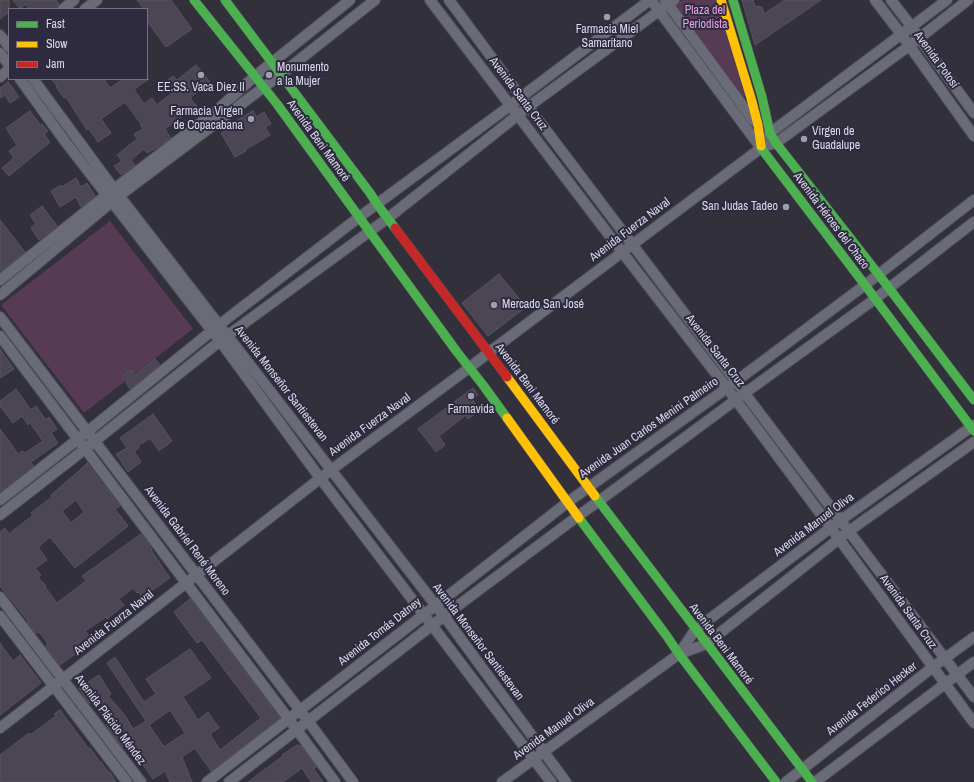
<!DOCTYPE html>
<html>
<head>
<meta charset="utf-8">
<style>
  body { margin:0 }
  #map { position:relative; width:974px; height:782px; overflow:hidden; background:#32303b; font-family:"Archivo Narrow",sans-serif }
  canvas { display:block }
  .legend { position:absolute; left:8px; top:8px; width:140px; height:72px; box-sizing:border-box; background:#2e2b40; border:1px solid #747184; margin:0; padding:5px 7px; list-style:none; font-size:12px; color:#dcdae9 }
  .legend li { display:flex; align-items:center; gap:8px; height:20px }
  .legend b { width:20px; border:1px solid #747184 }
</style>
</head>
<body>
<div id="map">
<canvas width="974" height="782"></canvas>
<ul class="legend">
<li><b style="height:5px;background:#4caf50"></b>Fast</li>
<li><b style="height:5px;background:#ffc107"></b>Slow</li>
<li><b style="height:5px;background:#c62828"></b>Jam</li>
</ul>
</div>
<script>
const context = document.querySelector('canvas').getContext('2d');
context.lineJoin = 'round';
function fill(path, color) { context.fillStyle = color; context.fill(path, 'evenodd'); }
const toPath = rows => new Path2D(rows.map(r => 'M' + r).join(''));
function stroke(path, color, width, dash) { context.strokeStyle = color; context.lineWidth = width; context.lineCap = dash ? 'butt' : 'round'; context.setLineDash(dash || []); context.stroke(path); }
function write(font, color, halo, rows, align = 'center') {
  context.font = font + ' "Archivo Narrow",sans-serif'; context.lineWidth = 4; context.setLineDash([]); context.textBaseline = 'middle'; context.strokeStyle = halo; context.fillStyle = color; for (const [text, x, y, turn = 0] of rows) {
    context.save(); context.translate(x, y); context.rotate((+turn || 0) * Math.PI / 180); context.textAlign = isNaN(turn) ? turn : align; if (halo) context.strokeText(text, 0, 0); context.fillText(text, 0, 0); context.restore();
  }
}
fill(toPath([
  [682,0,716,0,745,96,742,96,675,5],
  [110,221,193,329,84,413,1,305]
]), '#573a54');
const building = toPath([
  [0,0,9,0,9,12,0,19,0,0],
  [13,0,56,0,59,4,57,9,29,9,26,4,20,9,13,0],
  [137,0,171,0,192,29,166,47,147,21,147,9,144,9,137,0],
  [742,0,753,0,755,6,762,7,764,14,785,0,821,0,755,45,742,0],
  [196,65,210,82,190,98,200,110,191,117,188,112,165,129,171,138,158,147,147,153,144,149,131,160,135,165,121,175,114,166,122,161,117,155,137,139,134,134,143,129,140,124,141,124,125,102,101,119,111,133,98,142,89,129,87,130,66,97,64,98,56,87,57,86,51,79,104,79,110,88,123,79,149,79,134,89,144,104,152,98,157,105,172,93,164,83,173,76,177,80,196,65],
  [8,82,19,97,10,103,5,95,0,98,0,88,8,82],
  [30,111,41,126,42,124,48,131,44,134,50,142,9,176,2,168,14,158,9,151,17,145,6,128,30,111],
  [253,111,256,117,264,112,271,124,265,127,270,135,245,150,246,151,235,157,221,133,239,123,237,120,253,111],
  [76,178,81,187,87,183,95,196,81,207,76,197,60,207,51,191,61,185,62,187,76,178],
  [42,206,57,226,39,240,31,228,36,224,30,215,42,206],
  [0,220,25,252,0,272,0,220],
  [499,274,526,307,488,336,462,303,499,274],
  [0,349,14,369,0,378,0,349],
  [155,359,160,365,130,389,126,383,127,382,122,376,131,370,135,375,155,359],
  [473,388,478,395,472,399,480,410,468,419,466,415,439,436,445,445,436,452,418,429,473,388],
  [16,389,31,410,36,406,46,420,49,417,57,429,51,433,58,443,31,462,33,466,0,492,0,429,18,454,23,451,25,453,43,441,30,423,28,425,22,416,13,423,0,406,0,401,16,389],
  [153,414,172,441,159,451,150,438,138,446,139,448,134,451,141,462,128,472,116,454,127,448,120,438,153,414],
  [87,463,120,506,115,509,128,526,75,568,50,537,38,547,47,560,35,568,41,575,38,577,46,586,45,587,57,603,86,581,82,576,141,534,152,549,151,550,170,578,148,593,151,596,145,601,138,592,137,593,133,588,119,599,124,605,107,619,106,617,85,631,94,642,79,654,78,652,60,665,46,646,48,644,39,632,36,634,27,622,28,621,0,586,0,532,5,528,9,534,33,515,31,513,52,497,51,495,81,469,87,463],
  [76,500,84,512,71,523,62,511,76,500],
  [190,599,280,718,211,771,195,748,182,757,192,782,170,782,165,771,153,779,128,743,122,747,106,725,109,723,92,702,89,704,79,688,99,675,111,694,108,696,124,714,133,729,146,721,107,663,115,657,144,702,156,694,146,679,190,649,211,678,183,697,198,720,208,712,219,728,210,734,220,750,261,718,202,640,197,643,174,612,190,599],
  [170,710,185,733,164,747,149,725,170,710],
  [0,643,13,661,20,655,41,683,0,715,0,643],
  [60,710,89,749,90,748,100,762,101,762,109,773,110,772,116,782,0,782,0,755,29,733,30,735,56,716,54,714,60,710],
  [297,745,301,746,316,767,314,769,323,782,311,782,302,768,283,782,248,782,283,756,282,755,297,745]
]);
fill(building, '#4c4554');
stroke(building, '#57545d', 1);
const street = toPath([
  [430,0,622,252,727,388,831,528,974,723],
  [449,0,521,97,974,697],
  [665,0,754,121],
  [875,0,901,34,974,136],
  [891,0,912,27,919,38,974,113],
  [63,9,74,0],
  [85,9,97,0],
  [0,35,9,47],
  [0,53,9,65],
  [0,77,9,69],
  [20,79,64,140,212,331,220,341,320,478,551,782],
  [33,79,114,189,444,616,566,782],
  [768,137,770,133,947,0],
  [769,145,776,143,909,46,968,0],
  [0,280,114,189,215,112,254,77,350,0],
  [0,295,119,196,280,75,375,0],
  [0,317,308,721,353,782],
  [0,336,297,730,335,782],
  [0,500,87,432,219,325,358,218,511,105,521,97,650,0],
  [0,515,85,449,220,341,388,218,528,107,674,0],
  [0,597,141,782],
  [0,616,127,782],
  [679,654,695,630,841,520,974,425],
  [0,728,331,470,469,368,488,353,761,148,651,0],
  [207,782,435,606,568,502,727,388,865,285,974,200],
  [229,782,444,616,578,516,599,501,745,393,875,299,974,222],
  [502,782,679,654,706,644,849,531,974,442],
  [786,782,933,667,974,637],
  [815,782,974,662]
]);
const fast = toPath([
  [194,0,277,104,457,352,483,385,507,418],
  [225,0,370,193,377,204,395,228],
  [733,0,762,97,770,133,776,143,879,275,974,400],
  [761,146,761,148,865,285,974,431],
  [595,496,812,782],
  [579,518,666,635,679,654,776,782]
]);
const slow = toPath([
  [721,0,751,98,758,125,761,146],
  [507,377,595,496],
  [507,418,579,518]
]);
const jam = toPath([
  [395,228,507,377]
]);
stroke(street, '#4e4c56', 12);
stroke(fast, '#4e4c56', 10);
stroke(slow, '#4e4c56', 10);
stroke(jam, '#4e4c56', 10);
stroke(street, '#696c76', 10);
stroke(fast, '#4caf50', 9);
stroke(slow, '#ffc107', 9);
stroke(jam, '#c62828', 9);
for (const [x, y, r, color] of [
  [607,17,4,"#a09eac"],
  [201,75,4,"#a09eac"],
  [269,75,4,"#a09eac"],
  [251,119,4,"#a09eac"],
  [804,139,4,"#a09eac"],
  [786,207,4,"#a09eac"],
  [494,305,4,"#a09eac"],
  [471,396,4,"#a09eac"]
]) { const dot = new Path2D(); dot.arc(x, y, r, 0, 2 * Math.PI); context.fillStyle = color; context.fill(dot); stroke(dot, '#2e2b40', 1.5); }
write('12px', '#eda0e0', '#2e2b40', [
  ["Plaza del",705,11],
  ["Periodista",705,25]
]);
write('12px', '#dcdae9', '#2e2b40', [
  ["Farmacia Miel",607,30],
  ["Samaritano",607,44],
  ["Monumento",277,68,"left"],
  ["a la Mujer",277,82,"left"],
  ["EE.SS. Vaca Diez II",201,88],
  ["Farmacia Virgen",243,112,"right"],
  ["de Copacabana",243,126,"right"],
  ["Virgen de",812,132,"left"],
  ["Guadalupe",812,146,"left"],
  ["San Judas Tadeo",778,207,"right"],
  ["Mercado San José",502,305,"left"],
  ["Farmavida",471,410]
]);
write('12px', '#dcdae9', '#2e2b40', [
  ["Avenida Potosí",936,60,54],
  ["Avenida Santa Cruz",518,94,53],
  ["Avenida Beni Mamoré",318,141,54],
  ["Avenida Héroes del Chaco",831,221,53],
  ["Avenida Fuerza Naval",630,230,-37],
  ["Avenida Santa Cruz",715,351,52],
  ["Avenida Monseñor Santiestevan",281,384,52],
  ["Avenida Beni Mamoré",527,384,53],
  ["Avenida Fuerza Naval",370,425,-36],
  ["Avenida Juan Carlos Menini Palmeiro",649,428,-35],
  ["Avenida Manuel Oliva",814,525,-37],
  ["Avenida Gabriel René Moreno",187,541,53],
  ["Avenida Santa Cruz",908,612,54],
  ["Avenida Fuerza Naval",114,623,-38],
  ["Avenida Tomás Datney",380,632,-38],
  ["Avenida Monseñor Santiestevan",478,642,53],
  ["Avenida Beni Mamoré",721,644,53],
  ["Avenida Federico Hecker",872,699,-38],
  ["Avenida Plácido Méndez",110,720,53],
  ["Avenida Manuel Oliva",554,729,-36]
]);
</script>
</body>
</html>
